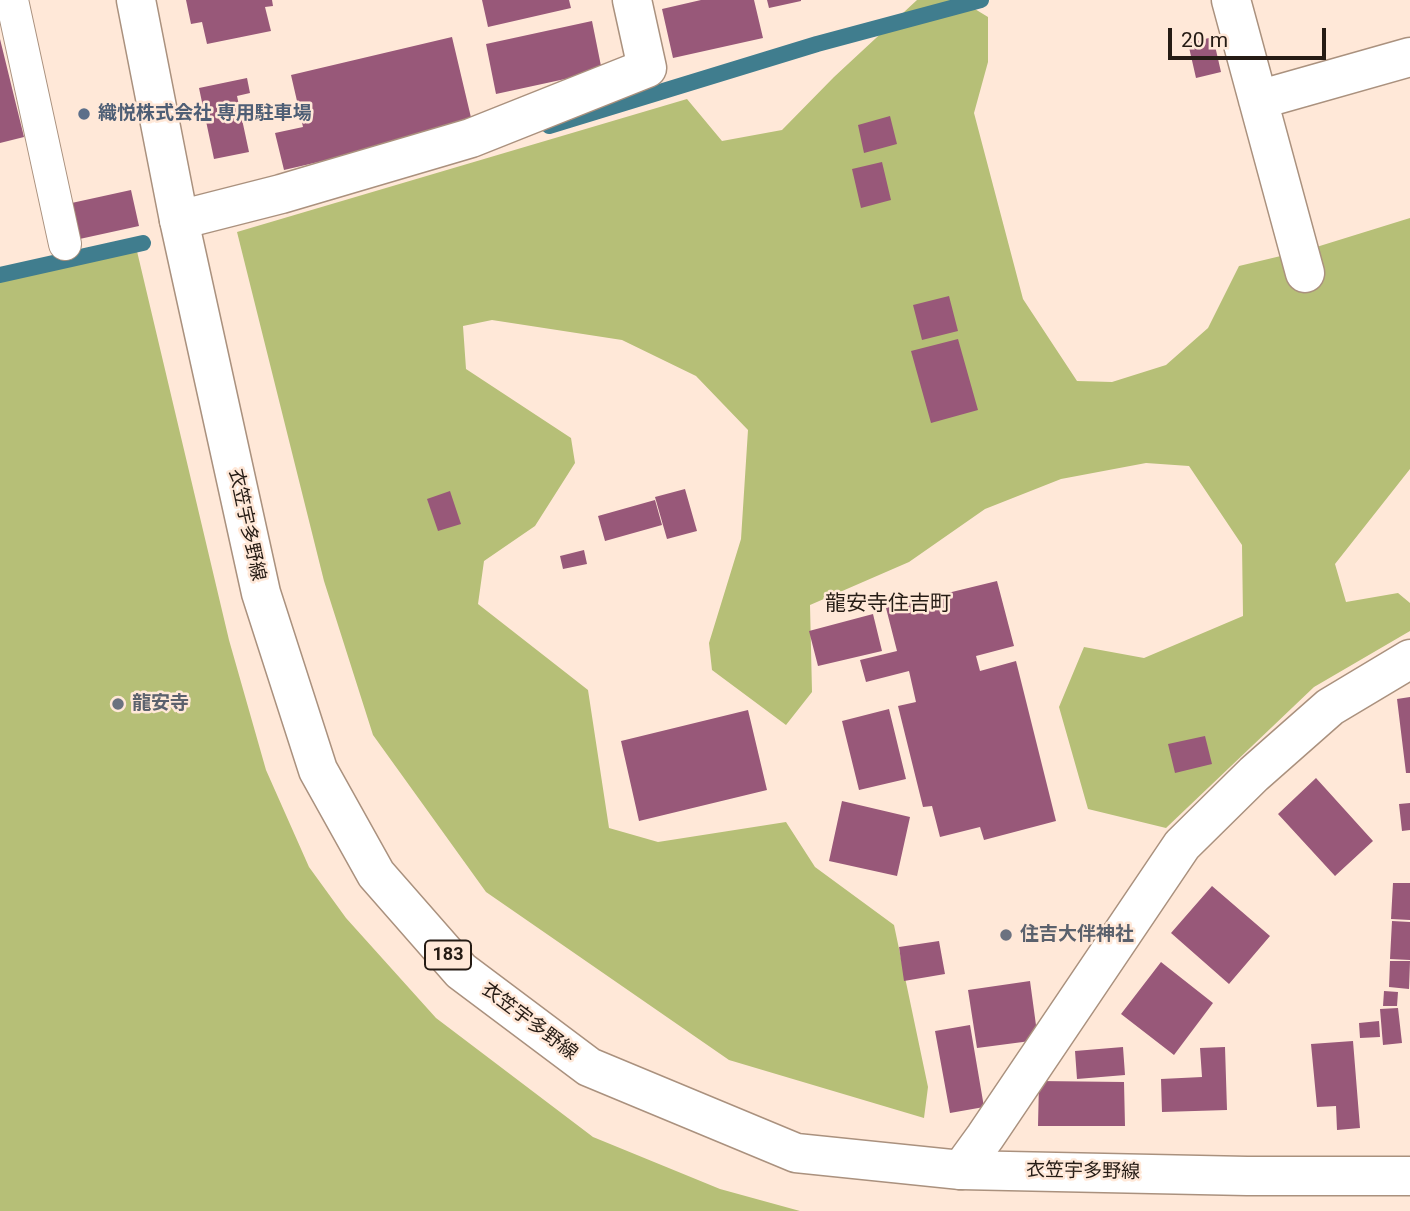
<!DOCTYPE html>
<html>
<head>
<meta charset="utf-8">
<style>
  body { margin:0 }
  #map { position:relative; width:1410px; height:1211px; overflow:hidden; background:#ffe8d8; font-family:Roboto,sans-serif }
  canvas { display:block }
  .scale { position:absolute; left:1168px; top:28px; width:158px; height:32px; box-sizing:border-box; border:4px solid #251b14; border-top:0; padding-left:9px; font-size:21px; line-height:24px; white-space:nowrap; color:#251b14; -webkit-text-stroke:5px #ffe8d8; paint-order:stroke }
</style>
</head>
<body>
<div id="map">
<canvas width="1410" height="1211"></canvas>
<div class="scale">20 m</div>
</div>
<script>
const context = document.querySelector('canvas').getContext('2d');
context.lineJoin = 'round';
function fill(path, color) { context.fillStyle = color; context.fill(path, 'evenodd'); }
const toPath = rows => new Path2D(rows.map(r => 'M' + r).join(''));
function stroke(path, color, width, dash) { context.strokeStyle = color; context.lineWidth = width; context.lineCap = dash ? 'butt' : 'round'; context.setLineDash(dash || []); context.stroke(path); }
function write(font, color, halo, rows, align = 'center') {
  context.font = font + ' Roboto,"Noto Sans JP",sans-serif'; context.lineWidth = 5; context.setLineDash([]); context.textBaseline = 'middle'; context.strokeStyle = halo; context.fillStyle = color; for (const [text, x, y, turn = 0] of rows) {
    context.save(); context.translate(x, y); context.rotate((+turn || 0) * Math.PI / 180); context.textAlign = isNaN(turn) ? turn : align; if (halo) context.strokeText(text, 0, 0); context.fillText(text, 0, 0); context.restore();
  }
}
fill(toPath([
  [917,0,960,0,988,17,988,62,974,113,1023,299,1077,381,1112,382,1166,365,1208,328,1239,266,1310,249,1410,218,1410,469,1335,564,1346,602,1398,593,1410,603,1410,631,1314,687,1166,828,1088,809,1059,707,1084,647,1144,658,1243,616,1242,545,1189,466,1146,463,1061,479,985,509,909,562,810,605,812,692,786,725,712,670,709,643,741,539,748,430,696,376,622,340,492,320,463,326,466,369,571,438,575,463,535,526,484,561,478,604,588,690,609,828,658,842,786,822,815,867,894,925,928,1087,924,1118,729,1060,486,892,373,735,324,581,237,232,687,99,722,141,782,130,834,77],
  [136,247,229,640,266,770,309,867,346,918,436,1018,593,1137,720,1189,800,1211,0,1211,0,269]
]), '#b6bf77');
stroke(toPath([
  [549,126,817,44,981,0],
  [0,275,143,243]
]), '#407d8e', 16);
fill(toPath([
  [186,0,272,0,273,6,265,7,271,31,207,44,202,22,191,24],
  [482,0,569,0,571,8,488,27],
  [701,0,754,0,763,38,673,58,662,9],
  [767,0,801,0,801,1,769,8],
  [592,21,602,71,496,94,486,44],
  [452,37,473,126,284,170,275,133,303,127,291,75],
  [1213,37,1221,72,1196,78,1188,43],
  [0,39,24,137,0,143],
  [247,78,250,93,237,96,249,152,214,159,199,88],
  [890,116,897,144,864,153,858,125],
  [882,162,891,200,861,208,852,169],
  [131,190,139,226,75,240,67,204],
  [949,296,958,331,922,340,913,305],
  [958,339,978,410,931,423,911,351],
  [685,489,697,531,667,539,655,497],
  [450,491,461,524,438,531,427,499],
  [655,500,662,525,605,541,598,516],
  [584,550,587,564,563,569,560,556],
  [997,581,1014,646,976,656,980,671,1016,661,1056,821,984,840,980,827,940,837,932,806,923,807,898,706,916,702,909,671,866,682,860,660,897,651,886,608],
  [873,614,882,651,818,666,809,631],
  [1410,697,1410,773,1406,773,1397,699],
  [889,709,906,779,859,790,842,721],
  [748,710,767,790,639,821,621,741],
  [1205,736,1212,764,1175,773,1168,744],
  [1316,778,1373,841,1335,876,1278,814],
  [842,801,910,817,897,876,829,861],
  [1410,803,1410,830,1402,831,1399,804],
  [1393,883,1410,883,1410,920,1391,919],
  [1212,886,1270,936,1229,984,1171,933],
  [1392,921,1410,922,1410,960,1390,959],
  [939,941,945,974,904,981,899,947],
  [1390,961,1410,961,1409,989,1389,987],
  [1161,962,1213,1003,1174,1055,1121,1014],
  [1030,981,1038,1040,977,1048,968,990],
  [1384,991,1398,992,1397,1006,1383,1006],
  [1398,1008,1402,1043,1383,1045,1380,1009],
  [1379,1021,1380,1037,1360,1038,1359,1023],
  [970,1025,984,1107,950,1113,935,1031],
  [1353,1041,1360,1128,1337,1130,1336,1106,1317,1107,1311,1044],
  [1123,1047,1125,1075,1077,1079,1075,1051],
  [1225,1047,1227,1110,1162,1112,1161,1079,1202,1077,1200,1048],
  [1039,1081,1124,1082,1125,1126,1038,1126]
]), '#985879');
const lane = toPath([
  [12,0,65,244]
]);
const street = toPath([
  [1231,0,1305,273],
  [1258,100,1410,57],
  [179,220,281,194,471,138,647,68,632,0],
  [961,1170,985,1137,1182,845,1254,774,1330,707,1410,659]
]);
const primary = toPath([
  [136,0,179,220,261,593,318,770,376,874,461,971,589,1067,796,1153,961,1170,1247,1176,1410,1176]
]);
stroke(lane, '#aa917e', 34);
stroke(street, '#aa917e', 41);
stroke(primary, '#aa917e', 41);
stroke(lane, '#fff', 32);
stroke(street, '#fff', 38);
stroke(primary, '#fff', 38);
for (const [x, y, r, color] of [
  [84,114,7,"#5c6f8a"],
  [118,704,7,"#6b7280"],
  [1006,935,7,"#6b7280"]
]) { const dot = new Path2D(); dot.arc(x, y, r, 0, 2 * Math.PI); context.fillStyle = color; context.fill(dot); stroke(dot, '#ffe8d8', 2.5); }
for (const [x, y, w] of [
  [448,955,46]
]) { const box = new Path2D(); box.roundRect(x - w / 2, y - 14.5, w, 29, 5); context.fillStyle = '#ffe8d8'; context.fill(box); stroke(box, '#251b14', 2); }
write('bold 18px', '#251b14', null, [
  ["183",448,955]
]);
write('bold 19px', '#4e5e75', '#ffe8d8', [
  ["織悦株式会社 専用駐車場",98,114]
], 'left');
write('19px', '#251b14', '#ffe8d8', [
  ["衣笠宇多野線",246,525,78],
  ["衣笠宇多野線",529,1022,37],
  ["衣笠宇多野線",1083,1172,1]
]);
write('bold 19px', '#5b616d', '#ffe8d8', [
  ["龍安寺",132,704],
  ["住吉大伴神社",1020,935]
], 'left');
write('21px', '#251b14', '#ffe8d8', [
  ["龍安寺住吉町",888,605]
]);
</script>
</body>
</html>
